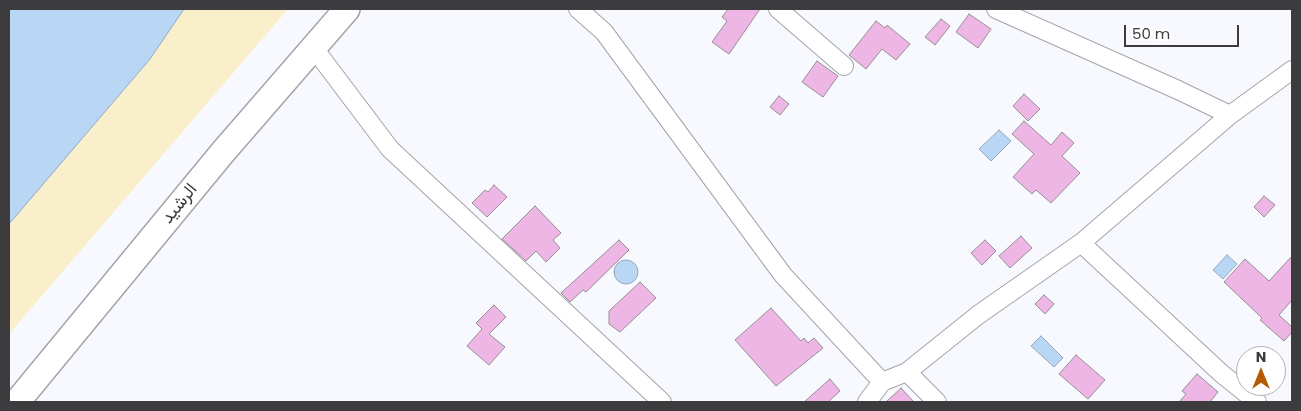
<!DOCTYPE html>
<html>
<head>
<meta charset="utf-8">
<style>
  body { margin:0 }
  #map { position:relative; width:1301px; height:411px; overflow:hidden; background:#f7f9fe; font-family:Poppins,sans-serif }
  canvas { display:block }
  .frame { position:absolute; inset:0; border:10px solid #3c3c3e; pointer-events:none }
  .north { position:absolute; left:1236px; top:346px; width:50px; height:50px; box-sizing:border-box; background:#fff; border:1px solid #b1b1b2; border-radius:50%; rotate:0deg; font-size:14px; font-weight:700; line-height:20px; text-align:center; color:#3c3c3e }
  .north::after { content:''; display:block; margin:auto; width:18px; height:22px; background:#b65a03; clip-path:polygon(50% 0,100% 100%,50% 72%,0 100%) }
  .scale { position:absolute; left:1124px; top:25px; width:115px; height:22px; box-sizing:border-box; border:2px solid #3c3c3e; border-top:0; padding-left:6px; font-size:15px; line-height:18px; white-space:nowrap; color:#3c3c3e; -webkit-text-stroke:4px #fff; paint-order:stroke }
</style>
</head>
<body>
<div id="map">
<canvas width="1301" height="411"></canvas>
<div class="frame"></div>
<div class="north">N</div>
<div class="scale">50 m</div>
</div>
<script>
const context = document.querySelector('canvas').getContext('2d');
context.lineJoin = 'round';
function fill(path, color) { context.fillStyle = color; context.fill(path, 'evenodd'); }
const toPath = rows => new Path2D(rows.map(r => 'M' + r).join(''));
function stroke(path, color, width, dash) { context.strokeStyle = color; context.lineWidth = width; context.lineCap = dash ? 'butt' : 'round'; context.setLineDash(dash || []); context.stroke(path); }
function write(font, color, halo, rows, align = 'center') {
  context.font = font + ' Poppins,Vazirmatn,sans-serif'; context.lineWidth = 4.5; context.setLineDash([]); context.textBaseline = 'middle'; context.strokeStyle = halo; context.fillStyle = color; for (const [text, x, y, turn = 0] of rows) {
    context.save(); context.translate(x, y); context.rotate((+turn || 0) * Math.PI / 180); context.textAlign = isNaN(turn) ? turn : align; if (halo) context.strokeText(text, 0, 0); context.fillText(text, 0, 0); context.restore();
  }
}
fill(toPath([
  [184,9,288,9,9,334,9,224,150,59]
]), '#f9efca');
const water = toPath([
  [9,9,184,9,150,59,9,224,9,9],
  [999,130,1011,141,991,161,979,149,999,130],
  [1227,255,1237,264,1223,279,1213,270,1227,255],
  '614 272a12 12 0 1 1 24 0a12 12 0 1 1-24 0Z',
  [1041,336,1063,358,1054,367,1031,346,1041,336]
]);
fill(water, '#b9d6f4');
stroke(water, '#94a8bd', 1);
const building = toPath([
  [728,9,760,9,729,54,712,42,727,21,722,17,728,9],
  [969,14,991,29,978,48,956,32,969,14],
  [941,19,950,26,935,45,925,37,941,19],
  [876,21,885,28,887,25,910,44,896,60,882,49,866,69,849,55,876,21],
  [817,61,838,76,823,97,802,82,817,61],
  [1024,94,1040,109,1028,121,1013,106,1024,94],
  [779,96,789,104,780,115,770,107,779,96],
  [1024,121,1051,145,1062,132,1074,143,1062,156,1080,173,1051,203,1036,190,1032,194,1013,177,1034,154,1012,134,1024,121],
  [494,185,507,197,487,217,472,203,485,190,488,192,494,185],
  [1264,196,1275,205,1264,217,1254,207,1264,196],
  [535,206,561,233,553,240,560,248,546,262,536,251,526,261,502,239,535,206],
  [1021,236,1032,248,1010,268,999,256,1021,236],
  [619,240,629,250,586,292,583,290,570,302,561,293,619,240],
  [985,240,996,251,982,265,971,253,985,240],
  [1292,256,1292,300,1279,315,1292,327,1292,332,1284,341,1260,320,1262,318,1224,282,1245,259,1269,281,1292,256],
  [640,282,656,298,620,332,609,324,609,311,640,282],
  [1044,295,1054,304,1045,314,1035,304,1044,295],
  [494,305,506,317,489,334,505,347,489,365,467,346,482,329,476,323,494,305],
  [771,308,801,341,804,338,808,343,814,338,823,348,776,386,735,340,771,308],
  [1076,355,1105,380,1088,399,1059,374,1076,355],
  [1197,374,1218,392,1210,402,1179,402,1186,394,1182,391,1197,374],
  [830,379,840,391,828,402,804,402,830,379],
  [901,388,914,402,886,402,901,388]
]);
fill(building, '#eeb6e4');
stroke(building, '#948f93', 1);
const minor = toPath([
  [578,9,604,32,783,275,882,382],
  [778,9,844,66],
  [996,9,1178,90,1230,115],
  [313,47,390,149,662,402],
  [1081,243,1222,374,1257,402],
  [907,372,937,402],
  [867,402,882,382,907,372,978,315,1081,243,1230,115,1292,70]
]);
const secondary = toPath([
  [17,402,223,152,347,9]
]);
stroke(minor, '#a3a4a9', 20);
stroke(secondary, '#a3a4a9', 28);
stroke(minor, '#fff', 18);
stroke(secondary, '#fff', 25);
write('18px', '#3c3c3e', '#fff', [
  ["الرشيد",180,204,-51]
]);
</script>
</body>
</html>
